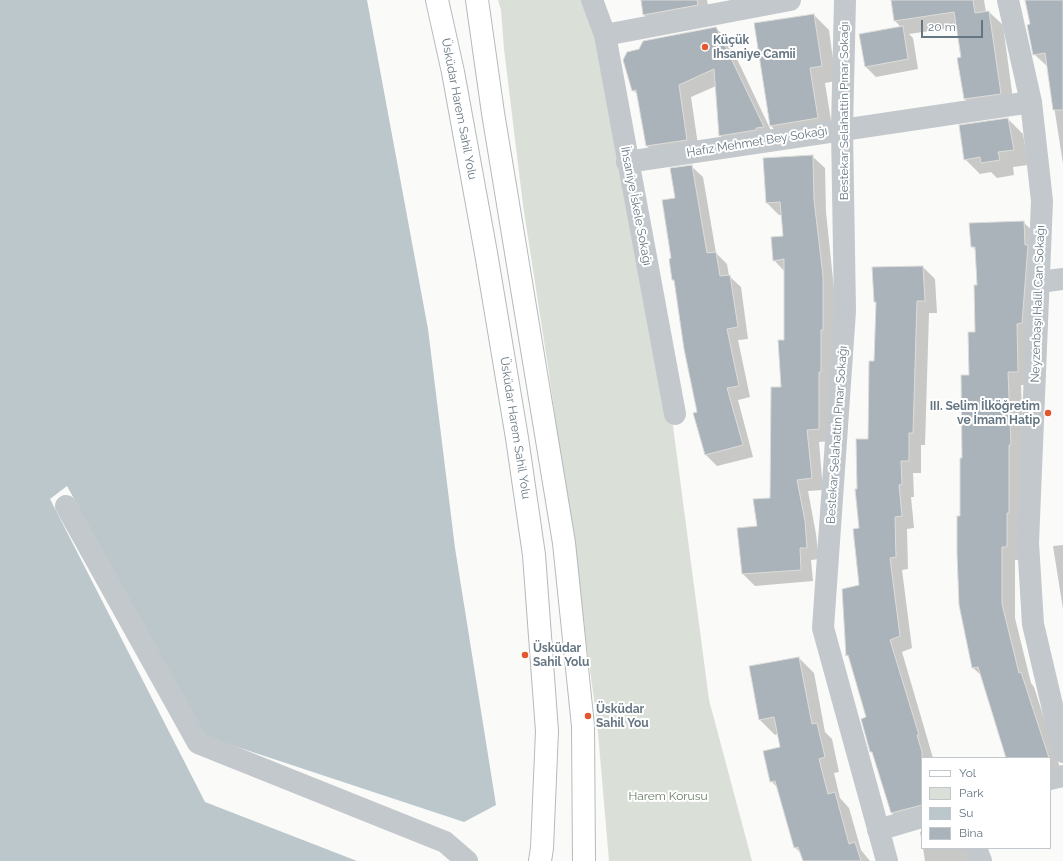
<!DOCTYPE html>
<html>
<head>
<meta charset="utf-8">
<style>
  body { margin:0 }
  #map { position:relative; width:1063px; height:861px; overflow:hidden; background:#fafaf8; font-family:Raleway,sans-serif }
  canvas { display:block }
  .legend { position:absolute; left:921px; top:757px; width:130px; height:92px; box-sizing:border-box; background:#fff; border:1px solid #c1c8cd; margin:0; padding:5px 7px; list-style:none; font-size:12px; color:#657683 }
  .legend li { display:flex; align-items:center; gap:8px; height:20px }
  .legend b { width:20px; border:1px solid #c1c8cd }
  .scale { position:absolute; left:921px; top:20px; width:62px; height:18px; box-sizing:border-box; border:2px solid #657683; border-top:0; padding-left:5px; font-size:12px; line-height:14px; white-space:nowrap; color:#657683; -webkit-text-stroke:3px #fff; paint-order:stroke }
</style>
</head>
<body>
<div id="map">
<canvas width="1063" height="861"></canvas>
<ul class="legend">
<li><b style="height:5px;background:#fff"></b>Yol</li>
<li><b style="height:11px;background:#dadfd7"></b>Park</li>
<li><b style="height:11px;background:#bbc7cb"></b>Su</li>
<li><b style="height:11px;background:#aab3b9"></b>Bina</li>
</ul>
<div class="scale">20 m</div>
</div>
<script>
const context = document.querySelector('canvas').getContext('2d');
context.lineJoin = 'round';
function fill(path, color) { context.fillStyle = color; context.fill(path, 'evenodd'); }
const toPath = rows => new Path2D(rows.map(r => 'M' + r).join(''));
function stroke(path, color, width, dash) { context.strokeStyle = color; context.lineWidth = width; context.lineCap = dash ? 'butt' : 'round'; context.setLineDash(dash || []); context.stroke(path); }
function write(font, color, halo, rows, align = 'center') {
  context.font = font + ' Raleway,sans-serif'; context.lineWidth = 4; context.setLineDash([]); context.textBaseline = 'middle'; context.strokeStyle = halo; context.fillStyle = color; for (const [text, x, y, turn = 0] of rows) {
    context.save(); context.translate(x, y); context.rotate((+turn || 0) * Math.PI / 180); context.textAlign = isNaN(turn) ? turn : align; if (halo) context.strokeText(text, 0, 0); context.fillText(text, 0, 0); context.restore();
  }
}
fill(toPath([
  [498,0,582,0,598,44,673,426,709,700,752,861,609,861,597,721,549,373,523,205,504,49,501,10]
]), '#dadfd7');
fill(toPath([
  [0,0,367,0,428,329,455,548,496,805,464,822,204,736,67,486,50,499,205,802,357,861,0,861]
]), '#bbc7cb');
fill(toPath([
  [641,0,707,0,710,17,657,27,644,15],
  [892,0,984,0,986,12,989,12,1003,25,1014,107,979,113,965,99,957,27,909,34,913,38,918,69,876,77,866,67,902,28,895,21],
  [1026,0,1063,0,1063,164,1048,67,1034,54,1031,25],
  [814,15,829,30,836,81,825,83,833,133,786,141,771,126],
  [716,28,728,40,775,139,732,148,720,135,716,86,691,97,699,152,660,158,647,146,638,95,633,90],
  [1008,119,1023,134,1028,165,1013,167,1014,175,997,178,991,172,980,174,965,159],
  [812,156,825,168,826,212,834,289,835,342,831,441,819,442,823,490,808,491,816,534,819,559,811,560,813,581,755,586,743,574,738,529,759,527,771,499,785,341,785,272,774,260,784,237,782,215,779,215,767,203],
  [691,166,703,177,716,253,727,264,729,276,741,287,748,339,738,340,750,397,738,400,753,457,717,466,706,455,694,413,698,412,675,282,673,280,676,199],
  [1023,222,1037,235,1031,385,1021,385,1024,458,1020,560,1015,560,1015,618,1031,683,1034,687,1062,774,1050,778,1050,758,1006,758,982,676,973,668,961,517,963,459,970,376,976,333,978,286,976,251,972,246],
  [923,267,935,279,937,313,929,313,925,445,921,445,921,473,913,473,914,497,911,497,914,528,907,529,908,569,902,570,912,648,902,652,933,758,922,758,922,821,904,825,892,813,867,717,851,660,847,655,860,586,858,490,869,440,875,362,877,304,875,302],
  [1063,545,1063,609,1053,546],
  [799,658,814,673,825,732,832,739,839,772,834,773,840,798,849,808,861,850,870,861,804,861,801,854,795,847,778,788,771,781,781,748,778,734,775,735,760,720],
  [922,831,922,843,920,832],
  [923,848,967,848,971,861,925,861]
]), '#0003');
const building = toPath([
  [641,0,697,0,698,5,643,15,641,0],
  [891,0,973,0,975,13,989,11,1001,94,964,99,957,58,961,57,954,12,894,21,891,0],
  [1025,0,1063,0,1063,110,1053,110,1045,53,1033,55,1027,25,1030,24,1025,0],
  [814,14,822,66,810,68,818,118,770,126,754,23,814,14],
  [903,26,908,59,865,67,859,34,903,26],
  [716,27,764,127,756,128,756,130,719,136,714,69,679,85,687,140,646,146,636,90,632,91,623,60,627,52,639,49,643,41,716,27],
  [1008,118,1014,150,998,152,1000,160,981,163,980,157,964,160,959,125,1008,118],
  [813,155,814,200,823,276,823,330,821,330,821,372,819,372,819,429,807,430,812,478,797,480,805,521,807,548,800,548,801,570,742,574,737,528,757,526,753,499,770,498,771,387,781,387,778,340,784,340,784,259,773,261,771,237,783,236,780,202,766,203,763,158,813,155],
  [692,165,707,253,716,252,720,276,730,275,738,327,727,329,739,386,727,388,743,445,705,455,693,413,697,412,684,349,674,280,672,280,669,259,671,258,662,200,675,198,670,168,692,165],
  [1024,221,1025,245,1028,245,1022,323,1017,324,1018,372,1008,372,1011,445,1009,445,1009,513,1007,513,1007,547,1002,547,1002,604,1019,673,1021,672,1049,758,1006,758,978,667,972,668,959,605,957,554,957,516,960,516,960,458,962,458,961,375,969,375,968,332,975,332,974,285,977,285,975,247,971,247,969,223,1024,221],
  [923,266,925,301,917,301,913,433,909,433,909,461,901,461,902,484,899,485,902,516,895,517,896,557,890,558,900,636,890,640,919,735,917,735,922,752,922,805,891,813,872,752,870,752,861,719,866,717,848,655,846,656,842,589,859,585,853,529,859,528,855,489,857,489,856,439,868,439,869,361,874,361,876,302,874,302,872,267,923,266],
  [799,657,812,724,817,723,825,757,819,759,828,794,835,792,849,844,855,842,861,861,803,861,798,847,794,848,775,781,770,782,763,751,780,747,774,717,759,720,749,666,799,657]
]);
fill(building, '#aab3b9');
stroke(building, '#dcdcda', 1);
const major = toPath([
  [437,0,453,72,486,253,517,438,534,555,547,731,542,848,540,861],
  [477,0,493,113,564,543,583,726,584,861]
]);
stroke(major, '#b5babe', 24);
stroke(toPath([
  [592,0,605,35,675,414],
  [845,0,842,129,845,311,823,628,887,861],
  [1008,0,1031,102,1042,201,1028,543,1033,624,1063,752],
  [605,35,790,0],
  [627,162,1031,102],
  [1040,282,1063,279],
  [66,506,198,743,445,842,467,861],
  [1050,779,1063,776],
  [878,830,922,817],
  [976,848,981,861]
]), '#c3c8cc', 22);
stroke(major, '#fff', 22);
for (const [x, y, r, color] of [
  [705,47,4,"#e4572e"],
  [1048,413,4,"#e4572e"],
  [525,655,4,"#e4572e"],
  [588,716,4,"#e4572e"]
]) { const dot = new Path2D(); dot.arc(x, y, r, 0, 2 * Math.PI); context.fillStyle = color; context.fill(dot); stroke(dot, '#fff', 1.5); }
write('bold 12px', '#657683', '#fff', [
  ["Küçük",713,40],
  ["Ihsaniye Camii",713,54],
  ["III. Selim İlköğretim",1040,406,"right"],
  ["ve İmam Hatip",1040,420,"right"],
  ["Üsküdar",533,648],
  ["Sahil Yolu",533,662],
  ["Üsküdar",596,709],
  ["Sahil You",596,723]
], 'left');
write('12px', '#657683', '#fff', [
  ["Üsküdar Harem Sahil Yolu",459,109,79],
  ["Bestekar Selahattin Pınar Sokağı",844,111,-90],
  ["Hafız Mehmet Bey Sokağı",757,142,-9],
  ["İhsaniye İskele Sokağı",636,206,79],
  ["Neyzenbaşı Halil Can Sokağı",1038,304,-88],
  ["Üsküdar Harem Sahil Yolu",515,428,81],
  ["Bestekar Selahattin Pınar Sokağı",837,435,-86]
]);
write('12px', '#687a64', '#fff', [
  ["Harem Korusu",668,796]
]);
</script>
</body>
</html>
